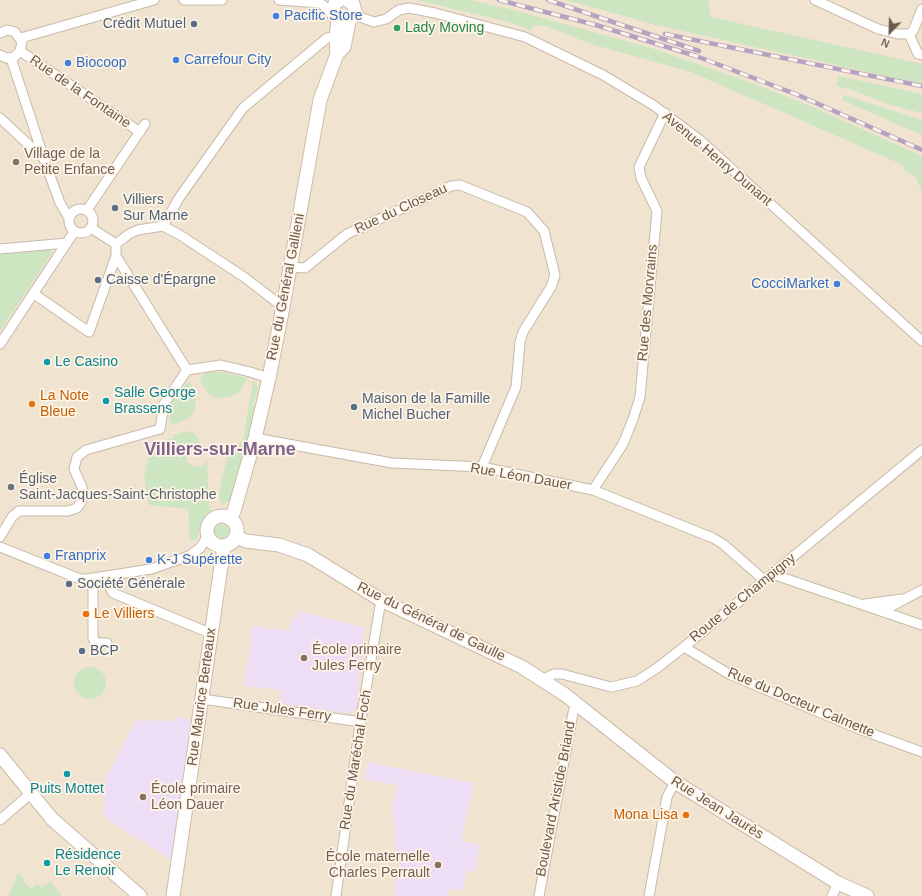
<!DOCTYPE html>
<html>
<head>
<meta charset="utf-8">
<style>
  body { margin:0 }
  #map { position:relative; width:922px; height:896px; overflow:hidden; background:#f9f1e1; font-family:Arial,sans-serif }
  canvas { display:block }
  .north { position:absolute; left:870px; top:12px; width:40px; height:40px; -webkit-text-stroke:3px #fdf5e7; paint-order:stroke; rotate:203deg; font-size:11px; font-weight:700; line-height:16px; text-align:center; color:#6e594b }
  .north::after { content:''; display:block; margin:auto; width:14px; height:18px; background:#6e594b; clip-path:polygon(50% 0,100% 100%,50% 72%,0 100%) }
</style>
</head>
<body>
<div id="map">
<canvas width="922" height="896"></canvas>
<div class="north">N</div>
</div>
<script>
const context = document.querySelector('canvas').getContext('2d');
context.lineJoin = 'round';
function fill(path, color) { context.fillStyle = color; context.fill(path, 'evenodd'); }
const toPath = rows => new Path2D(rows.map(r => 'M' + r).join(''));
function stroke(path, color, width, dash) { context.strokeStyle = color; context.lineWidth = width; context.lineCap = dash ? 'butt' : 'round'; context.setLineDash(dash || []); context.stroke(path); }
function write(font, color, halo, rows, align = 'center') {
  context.font = font + ' Arial,sans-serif'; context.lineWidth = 3.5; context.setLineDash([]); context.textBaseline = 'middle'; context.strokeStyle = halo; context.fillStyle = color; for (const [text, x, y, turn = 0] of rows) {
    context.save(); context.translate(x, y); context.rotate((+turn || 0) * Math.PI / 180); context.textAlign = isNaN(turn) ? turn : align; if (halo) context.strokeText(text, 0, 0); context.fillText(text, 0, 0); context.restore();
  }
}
fill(toPath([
  [0,0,922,0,922,896,0,896]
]), '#f0e3d0');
fill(toPath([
  [299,611,364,628,356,709,349,713,279,703,281,690,244,686,253,626,289,631,292,618,297,619],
  [176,717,194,719,173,861,108,820,103,815,106,778,136,720,176,721],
  [367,762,474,783,461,841,480,845,475,872,467,870,463,891,449,889,448,896,393,896,400,861,395,842,392,808,397,785,364,779]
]), '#eedef5');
fill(toPath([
  [417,0,470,0,513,10,651,48,741,79,806,104,922,156,922,192,915,176,907,172,901,164,691,72,591,44,546,26,534,25,531,30,509,22],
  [566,0,708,0,711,17,922,64,922,84,656,25],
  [838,76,922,94,922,113,887,104,853,90,836,86],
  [844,95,922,120,922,135,842,100],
  [49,248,52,253,0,331,0,254],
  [212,372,223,372,248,378,239,392,230,397,215,398,209,394,200,382,203,374],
  [253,380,258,387,253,406,258,406,236,491,230,501,221,505,219,498,221,482,229,452,243,440],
  [190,381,196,398,195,410,188,419,171,425,167,410,180,389],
  [186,431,194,433,198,438,202,449,194,445,190,449,186,459,188,463,192,466,200,467,207,460,209,505,211,511,205,515,196,540,190,541,188,509,149,505,144,476,152,443,174,438,174,435],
  '213 532a8 8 0 1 1 16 0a8 8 0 1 1-16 0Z',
  '74 683a16 16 0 1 1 32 0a16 16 0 1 1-32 0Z',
  [18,872,24,879,23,881,31,889,37,884,42,888,50,881,62,896,9,896]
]), '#cee5c2');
const street = toPath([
  [184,0,222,0],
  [279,0,320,3,332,12],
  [815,0,878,29,898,34,909,34,913,31,922,9],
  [354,15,374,22,386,19,399,10,409,8,435,13,525,37,603,75,653,105,700,140,922,341],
  [0,33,7,30,15,32,22,42,20,51,14,57,6,58,0,55],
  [909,34,918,54,922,55],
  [21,38,154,0],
  [20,51,140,132],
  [11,58,45,162,60,203,69,218],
  [0,118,42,157],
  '69 221a12 12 0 1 1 24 0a12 12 0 1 1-24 0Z',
  [87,210,145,124],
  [163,226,179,198,243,108,327,38,336,37],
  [91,228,116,244],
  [0,249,67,243],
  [116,256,187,370],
  [290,267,305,268,347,234,451,186,460,185,527,212,544,231,555,275,551,287,523,332,520,342,516,387,482,467],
  [34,294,89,332,116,256,116,244,129,234,138,230,163,226,180,235,244,277,283,307],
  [0,344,74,232],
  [255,438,392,463,482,467,593,490,713,538,723,544,764,580],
  [593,490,623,444,633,419,640,397,657,211,641,178,639,167,665,113],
  [0,537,12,517,19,511,68,511,77,508,81,502,83,495,82,487,74,469,77,457,86,450,160,429,164,404,187,370,221,365,250,372,269,378],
  [0,547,80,579,87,579,151,569,189,556,200,548,208,536],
  [772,574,922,625],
  [104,577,113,593,212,634],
  [93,578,93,638,96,643,107,643],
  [865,604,902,599],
  [879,610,892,606,922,590],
  [684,647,729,674,859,729,922,752],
  [543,679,554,674,562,674,611,687,637,681,657,668,684,647,922,450],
  [202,699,361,722],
  [0,820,30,794],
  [336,896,359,731,381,600],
  [539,896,573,713,576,704],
  [649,896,667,797,675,782],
  [832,896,838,883]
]);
const secondary = toPath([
  [340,0,335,3,332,12,338,21,345,22,353,17,355,11,353,4,347,0],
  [337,54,336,37,338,21],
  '207 531a15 15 0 1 1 30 0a15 15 0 1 1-30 0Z',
  [230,519,234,511,255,438,269,378,283,307,320,100,337,54,344,47,349,21],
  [236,537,246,541,279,545,308,555,381,600,522,667,564,694,675,782,838,883,867,896],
  [0,755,52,819,140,896],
  [173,896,224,546]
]);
stroke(street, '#c8b9aa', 11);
stroke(secondary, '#cebbaa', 15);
stroke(street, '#fff', 9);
stroke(secondary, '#fff', 13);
const rail = toPath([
  [499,0,596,25,696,56,798,95,922,150],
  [548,0,699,51],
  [665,34,922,86]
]);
stroke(rail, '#b4a2c0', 4.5);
stroke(rail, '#fdf5e7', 3, [9]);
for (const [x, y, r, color] of [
  [276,16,4,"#3f7fe0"],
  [194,24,4,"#5c6f8a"],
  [397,28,4,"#2e9e5b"],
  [176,60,4,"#3f7fe0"],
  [68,63,4,"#3f7fe0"],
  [16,162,4,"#8d6e63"],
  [115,208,4,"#5c6f8a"],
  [98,280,4,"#5c6f8a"],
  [837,284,4,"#3f7fe0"],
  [47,362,4,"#0f9aa8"],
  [106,401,4,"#0f9aa8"],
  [32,404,4,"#e8710a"],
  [354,407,4,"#5c6f8a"],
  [11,487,4,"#6b7280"],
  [47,556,4,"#3f7fe0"],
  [149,560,4,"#3f7fe0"],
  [69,584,4,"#5c6f8a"],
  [86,614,4,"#e8710a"],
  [82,651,4,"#5c6f8a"],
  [304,658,4,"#8d6e63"],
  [67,774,4,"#0f9aa8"],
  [143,797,4,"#8d6e63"],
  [686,815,4,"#e8710a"],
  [47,863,4,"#0f9aa8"],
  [438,865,4,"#8d6e63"]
]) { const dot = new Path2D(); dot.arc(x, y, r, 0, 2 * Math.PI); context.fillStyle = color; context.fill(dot); stroke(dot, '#fdf5e7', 1.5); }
write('14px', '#366cbe', '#fdf5e7', [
  ["Pacific Store",284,16],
  ["Carrefour City",184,60],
  ["Biocoop",76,63],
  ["CocciMarket",829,284,"right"],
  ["Franprix",55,556],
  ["K-J Supérette",157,560]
], 'left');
write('14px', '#4e5e75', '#fdf5e7', [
  ["Crédit Mutuel",186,24,"right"],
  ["Villiers",123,200],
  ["Sur Marne",123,216],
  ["Caisse d'Épargne",106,280],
  ["Maison de la Famille",362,399],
  ["Michel Bucher",362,415],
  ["Société Générale",77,584],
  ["BCP",90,651]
], 'left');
write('14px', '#27864d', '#fdf5e7', [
  ["Lady Moving",405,28]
], 'left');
write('14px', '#6e594b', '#fdf5e7', [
  ["Rue de la Fontaine",80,92,34],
  ["Avenue Henry Dunant",717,159,40],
  ["Rue du Closeau",401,209,-25],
  ["Rue du Général Gallieni",286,287,-79],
  ["Rue des Morvrains",648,303,-85],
  ["Rue Léon Dauer",521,477,10],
  ["Route de Champigny",743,598,-39],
  ["Rue du Général de Gaulle",431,622,26],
  ["Rue Maurice Berteaux",202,697,-82],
  ["Rue du Docteur Calmette",801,703,23],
  ["Rue Jules Ferry",282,710,8],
  ["Rue du Maréchal Foch",356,760,-81],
  ["Boulevard Aristide Briand",556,799,-79],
  ["Rue Jean Jaurès",717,808,32]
]);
write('14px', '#785e54', '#fdf5e7', [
  ["Village de la",24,154],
  ["Petite Enfance",24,170],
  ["École primaire",312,650],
  ["Jules Ferry",312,666],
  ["École primaire",151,789],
  ["Léon Dauer",151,805],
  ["École maternelle",430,857,"right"],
  ["Charles Perrault",430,873,"right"]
], 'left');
write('14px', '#0d838f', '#fdf5e7', [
  ["Le Casino",55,362],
  ["Salle George",114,393],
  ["Brassens",114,409],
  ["Puits Mottet",67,789,"center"],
  ["Résidence",55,855],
  ["Le Renoir",55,871]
], 'left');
write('14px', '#c56008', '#fdf5e7', [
  ["La Note",40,396],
  ["Bleue",40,412],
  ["Le Villiers",94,614],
  ["Mona Lisa",678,815,"right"]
], 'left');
write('14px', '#5b616d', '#fdf5e7', [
  ["Église",19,479],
  ["Saint-Jacques-Saint-Christophe",19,495]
], 'left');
write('bold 18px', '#7e638b', '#fdf5e7', [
  ["Villiers-sur-Marne",220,450]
]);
</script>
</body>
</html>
